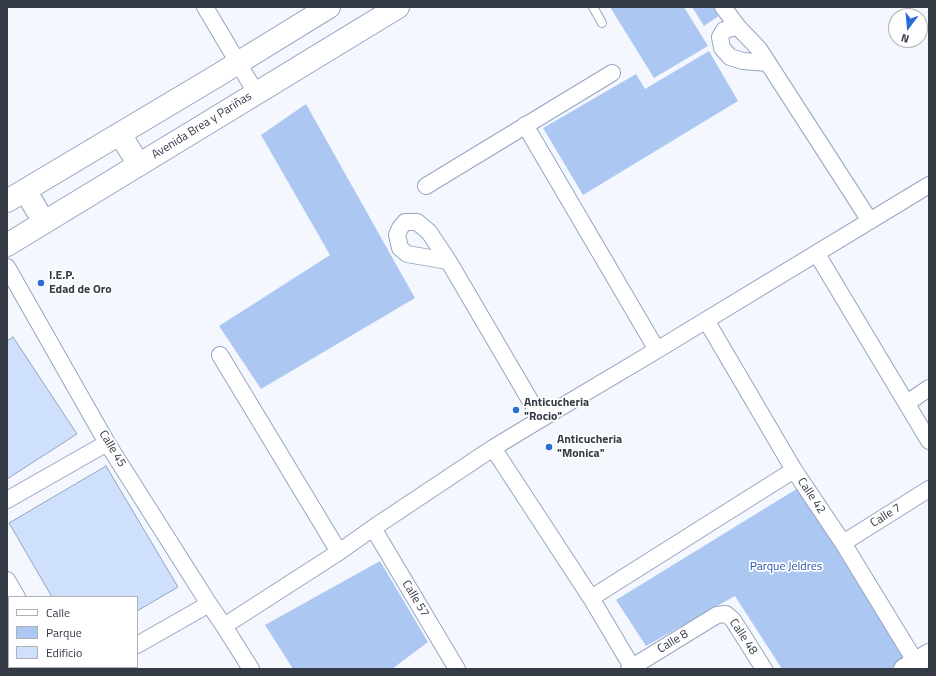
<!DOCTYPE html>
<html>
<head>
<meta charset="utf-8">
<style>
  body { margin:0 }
  #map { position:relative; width:936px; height:676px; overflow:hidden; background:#f4f8fe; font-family:"Titillium Web",sans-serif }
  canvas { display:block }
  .frame { position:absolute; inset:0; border:8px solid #343b47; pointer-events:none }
  .legend { position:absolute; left:8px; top:596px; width:130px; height:72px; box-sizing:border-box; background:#fff; border:1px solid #aeb1b5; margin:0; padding:5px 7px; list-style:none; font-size:12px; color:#343b47 }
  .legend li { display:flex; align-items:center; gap:8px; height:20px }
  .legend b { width:20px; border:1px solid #aeb1b5 }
  .north { position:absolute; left:888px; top:8px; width:40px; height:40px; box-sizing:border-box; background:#fff; border:1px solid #aeb1b5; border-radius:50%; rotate:196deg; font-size:11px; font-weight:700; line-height:16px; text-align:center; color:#343b47 }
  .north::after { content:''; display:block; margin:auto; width:14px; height:18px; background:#2b6bd8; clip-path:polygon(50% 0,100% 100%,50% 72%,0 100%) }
</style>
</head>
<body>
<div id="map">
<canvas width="936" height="676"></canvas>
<div class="frame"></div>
<ul class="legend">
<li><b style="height:5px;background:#fff"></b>Calle</li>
<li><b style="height:11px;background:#adc7f3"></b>Parque</li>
<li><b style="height:11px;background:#cfe0fd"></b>Edificio</li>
</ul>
<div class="north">N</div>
</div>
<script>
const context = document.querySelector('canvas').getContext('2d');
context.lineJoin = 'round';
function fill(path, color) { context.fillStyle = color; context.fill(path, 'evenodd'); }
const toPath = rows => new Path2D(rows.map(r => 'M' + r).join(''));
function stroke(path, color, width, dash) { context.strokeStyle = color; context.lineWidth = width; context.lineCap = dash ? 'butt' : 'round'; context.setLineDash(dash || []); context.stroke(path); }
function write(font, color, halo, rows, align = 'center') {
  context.font = font + ' "Titillium Web",sans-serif'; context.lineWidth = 3.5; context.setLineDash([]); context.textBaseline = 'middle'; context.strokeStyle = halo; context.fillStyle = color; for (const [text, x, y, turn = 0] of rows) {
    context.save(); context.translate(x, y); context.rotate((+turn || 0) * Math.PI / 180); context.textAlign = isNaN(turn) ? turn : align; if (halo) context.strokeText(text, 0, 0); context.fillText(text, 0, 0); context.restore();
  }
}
fill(toPath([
  [610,7,684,7,708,46,654,78],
  [692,7,732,7,704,26],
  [709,51,738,101,583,195,543,128,636,74,645,89],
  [306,104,415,298,261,389,219,326,330,255,261,135],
  [803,485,910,657,890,669,782,669,735,596,646,646,616,600],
  [380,561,428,642,392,669,293,669,265,625]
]), '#adc7f3');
const building = toPath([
  [13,337,77,434,7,479,7,341,13,337],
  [106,466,178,587,137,611,137,597,52,597,9,523,106,466]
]);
fill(building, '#cfe0fd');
stroke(building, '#93a3bf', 1);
const service = toPath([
  [593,7,602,23]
]);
const minor = toPath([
  [205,7,256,93],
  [723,7,738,27,759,49,870,221],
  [738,27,724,30,720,37,722,48,730,57,743,61,768,63],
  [525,125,657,350],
  [426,186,612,73],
  [817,254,929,441],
  [448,261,407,254,400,248,397,235,400,228,405,222,417,222,429,232,449,262,541,419],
  [7,267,107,443,209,604,224,626,251,669],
  [706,320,794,470,843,543,920,669],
  [220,355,339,552],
  [907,403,929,388],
  [493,448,591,598,632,667],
  [7,500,107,443],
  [373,528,457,669],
  [843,543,929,489],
  [7,580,17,597],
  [591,598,794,470],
  [224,626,339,552,373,528,493,448,541,419,657,350,929,185],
  [137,645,209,604],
  [58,667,59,669],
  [95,669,98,667],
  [629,669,717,615,726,614,733,620,764,669]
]);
const tertiary = toPath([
  [904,669,929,654]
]);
const secondary = toPath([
  [120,134,139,165],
  [25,190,44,222],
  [7,201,215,77,329,7],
  [7,245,398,7]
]);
stroke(service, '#95a5c1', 10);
stroke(minor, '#95a5c1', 18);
stroke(tertiary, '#95a5c1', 22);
stroke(secondary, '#95a5c1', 24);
stroke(service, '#fff', 8);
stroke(minor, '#fff', 16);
stroke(tertiary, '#fff', 20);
stroke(secondary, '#fff', 22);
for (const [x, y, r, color] of [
  [41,283,4,"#2b6bd8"],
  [516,410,4,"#2b6bd8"],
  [549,447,4,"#2b6bd8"]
]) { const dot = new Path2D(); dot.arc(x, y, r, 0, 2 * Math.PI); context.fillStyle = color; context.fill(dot); stroke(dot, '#fff', 1.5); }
write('12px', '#343b47', '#fff', [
  ["Avenida Brea y Pariñas",202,126,-32],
  ["Calle 45",112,449,59],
  ["Calle 42",811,496,56],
  ["Calle 7",886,516,-32],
  ["Calle 57",415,599,59],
  ["Calle 48",743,637,56],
  ["Calle 8",673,642,-31]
]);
write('bold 12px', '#343b47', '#fff', [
  ["I.E.P.",49,276],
  ["Edad de Oro",49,290],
  ["Anticucheria",524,403],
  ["\"Rocio\"",524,417],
  ["Anticucheria",557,440],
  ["\"Monica\"",557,454]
], 'left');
write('12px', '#2153a8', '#fff', [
  ["Parque Jeldres",786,567]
]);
</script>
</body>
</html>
